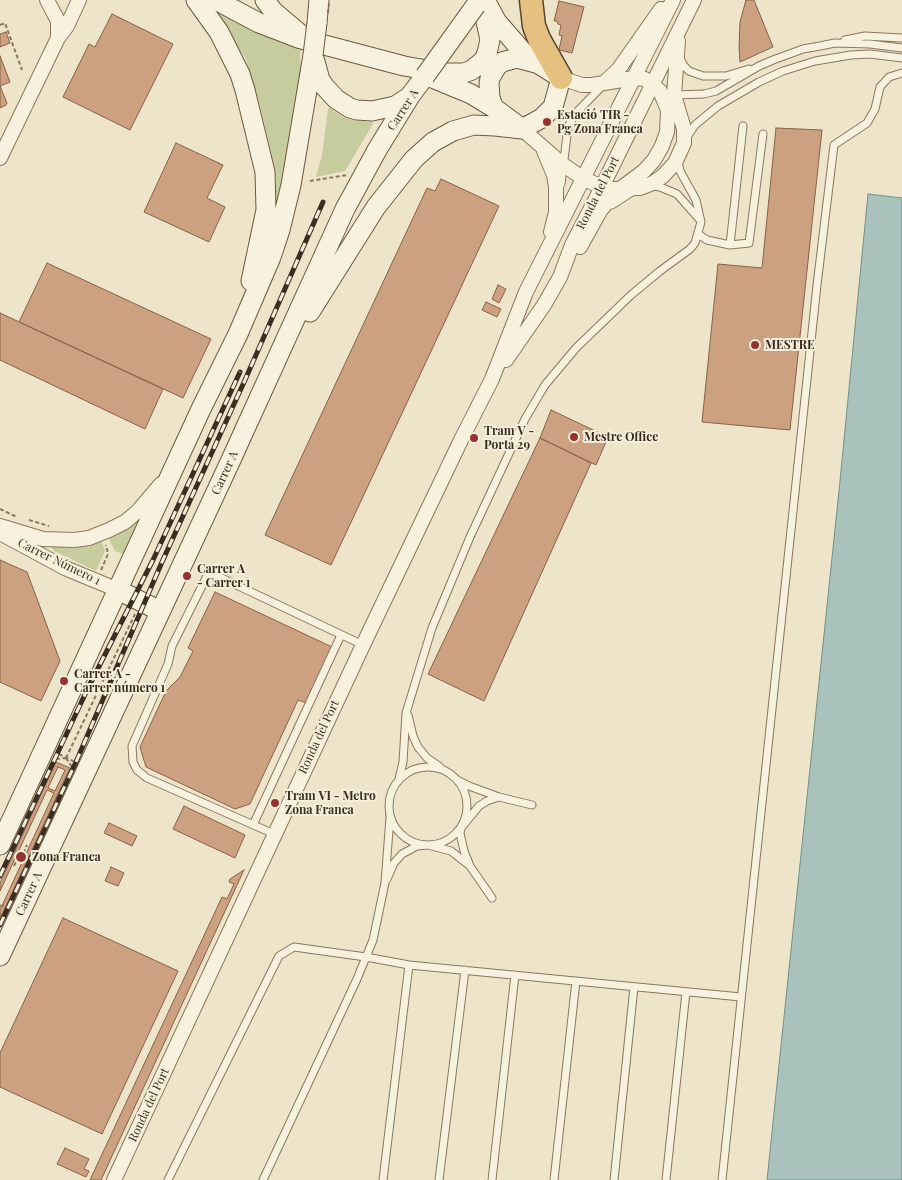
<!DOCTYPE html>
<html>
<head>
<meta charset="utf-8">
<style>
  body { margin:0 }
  canvas { display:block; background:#eee4ca }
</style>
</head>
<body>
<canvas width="902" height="1180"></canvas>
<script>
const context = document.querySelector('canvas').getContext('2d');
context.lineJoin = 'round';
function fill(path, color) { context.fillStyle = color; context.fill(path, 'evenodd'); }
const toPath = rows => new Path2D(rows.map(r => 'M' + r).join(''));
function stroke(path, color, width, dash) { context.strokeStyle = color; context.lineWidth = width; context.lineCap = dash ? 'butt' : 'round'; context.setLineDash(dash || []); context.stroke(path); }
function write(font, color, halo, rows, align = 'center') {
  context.font = font + ' "Playfair Display",serif'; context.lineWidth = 4; context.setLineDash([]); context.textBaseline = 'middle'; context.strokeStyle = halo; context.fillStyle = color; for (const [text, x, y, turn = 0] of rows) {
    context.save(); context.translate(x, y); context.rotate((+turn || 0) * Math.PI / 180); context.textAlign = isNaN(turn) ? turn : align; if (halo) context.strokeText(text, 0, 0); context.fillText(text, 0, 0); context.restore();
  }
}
fill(toPath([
  [211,8,301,46,300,59,302,68,290,146,275,220,276,181,273,160,260,105,246,59],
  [330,108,343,117,352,120,372,122,373,124,345,171,316,177,322,155,328,109],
  [143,516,125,555,115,551,108,537],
  [101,539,105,551,96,571,54,551,51,547,52,546]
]), '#c6cc9d');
const water = toPath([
  [868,194,902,198,902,1180,767,1180,839,491,868,194]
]);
fill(water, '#aac2bc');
stroke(water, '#70918a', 1);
const building = toPath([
  [746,0,754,0,773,47,740,62,739,47,740,22,746,0],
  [559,1,584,7,572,53,559,50,562,36,559,35,561,25,558,24,557,21,554,21,559,1],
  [112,14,173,44,130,130,63,97,89,44,95,47,112,14],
  [6,32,10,43,0,47,0,34,6,32],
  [0,56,10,82,0,86,7,103,6,105,0,108,0,56],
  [776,128,822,130,790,430,702,422,718,264,762,268,776,128],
  [176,143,223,165,207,198,225,207,209,242,144,212,176,143],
  [441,179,499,206,331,565,265,535,427,188,435,191,441,179],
  [47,263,211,339,183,398,19,322,47,263],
  [498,285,506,289,499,303,492,299,498,285],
  [486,302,501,309,497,317,482,310,486,302],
  [0,313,163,389,145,429,0,360,0,313],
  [551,410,608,437,596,465,540,438,551,410],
  [540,438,591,463,484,701,428,674,540,438],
  [0,560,27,572,60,661,41,701,0,682,0,560],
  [215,592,332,647,306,703,298,700,250,804,235,809,146,767,140,747,166,691,180,677,193,651,188,648,215,592],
  [56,762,70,768,0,919,0,910,54,793,47,790,0,891,0,883,56,762],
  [58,767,65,770,55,791,48,788,58,767],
  [184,806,245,835,235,858,173,829,184,806],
  [109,823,137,836,132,846,104,833,109,823],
  [111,867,124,873,118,886,105,881,111,867],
  [244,870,101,1180,90,1180,222,897,227,899,234,884,229,882,230,879,244,870],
  [63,918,178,971,102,1134,0,1087,0,1053,63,918],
  [65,1148,89,1159,84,1169,89,1171,86,1177,57,1164,65,1148]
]);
fill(building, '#cba181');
stroke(building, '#896145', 1);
const service = toPath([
  [845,40,865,36,902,38],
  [679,56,684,66,689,71,703,76,726,76,749,69],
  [674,95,704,94,716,91,759,66,773,60,803,49,820,46,835,43,870,44,902,48],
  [687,137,695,125,718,106,759,82,783,71,815,61,851,55,870,54,902,58],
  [561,184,568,127,575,114,604,84],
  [652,186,660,187,677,194,700,220],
  [612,205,632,192],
  [698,234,707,240,730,245,743,126],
  [730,245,749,243,763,134],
  [408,715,413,736,418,747,427,758,440,767],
  '389 806a39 39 0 1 1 78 0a39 39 0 1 1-78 0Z',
  [399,779,403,762,406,713,432,628,470,537,525,419,545,385,576,348,631,295,660,271,690,249,695,243,701,222,696,200,680,171,678,161],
  [499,797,532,805],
  [253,825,341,635],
  [274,834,147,778,137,770,133,762,132,746,168,664,172,646,209,572,363,645],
  [470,866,492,898],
  [387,879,394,863,402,854,417,846,428,845,451,851,470,866,464,851,460,833,461,828,479,806,487,801,499,797,469,786,457,780],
  [168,1180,279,956,294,947,366,957,409,965,741,997],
  [263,1180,357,979,373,940,385,883,390,817],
  [383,1180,409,965],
  [439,1180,465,970],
  [492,1180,515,975],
  [554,1180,576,981],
  [614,1180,634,987],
  [666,1180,686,992],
  [722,1180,817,285,834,145,867,123,875,109,880,87,889,77,902,73]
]);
const minor = toPath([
  [47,0,58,21,58,38],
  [561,78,582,85,592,85,634,78,645,79,660,91,668,110,667,132,662,146,654,160,644,171,620,189,607,202,600,211,580,247],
  [604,83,618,70,661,9],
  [522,129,562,164,584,179,602,187,612,189,640,188,653,183,663,176,675,163,684,143,684,129,674,95,678,41],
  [544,151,554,175,556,187,556,212,551,232],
  [0,158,58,38,67,26,79,0],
  [506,360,544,305,560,277,572,245,602,187,694,0],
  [0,526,43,539,74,540,89,538,109,530,125,522,138,511,161,484],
  [0,533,65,568,118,590],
  [114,1180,363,645,461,440,492,379,526,292,673,0]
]);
const secondary = toPath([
  [196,0,219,32,240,74,245,90,265,172,266,210,251,281],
  [216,0,259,23,298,38,404,66,445,73,464,73,472,70,484,60,487,53,490,40,483,8],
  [265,0,273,11,300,34],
  [317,23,319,0],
  [314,58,320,80,325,87,336,99,350,108,357,110,372,111,395,106,409,97],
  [430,77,471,94,494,108,521,128],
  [494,108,490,98,489,84,490,78,497,66,502,62,517,58,536,63],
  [310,312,376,207,414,159,433,142,453,131,474,125,495,126,522,129,542,118,553,107,561,78,537,63,523,52,497,22,485,0],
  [118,590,160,611],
  [0,845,201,409,238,334,271,257,280,230,291,185,313,55],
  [0,956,230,462,345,209,377,150,410,96,425,76]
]);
const trunk = toPath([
  [531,0,534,26,539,39,561,78]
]);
stroke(service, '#8a775e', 9);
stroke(minor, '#8a775e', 16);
stroke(secondary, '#6c5841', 21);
stroke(trunk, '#584532', 25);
stroke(toPath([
  [0,25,5,23,22,70],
  [310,181,347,175],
  [0,509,17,517],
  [29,520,49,526],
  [101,570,108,554,106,545],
  [59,754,75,762],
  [66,758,72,767],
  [66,758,135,614],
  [56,759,66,758],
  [14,851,31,858],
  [21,859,27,845],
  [14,866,20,853],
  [0,872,7,858],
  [0,906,8,904]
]), '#8a775e', 2, [4, 2.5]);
stroke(service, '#f8f1dd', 7);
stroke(minor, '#f8f1dd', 14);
stroke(secondary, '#f8f1dd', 19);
stroke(trunk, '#e4c081', 22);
const rail = toPath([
  [0,876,88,688,153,560,240,372],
  [0,925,76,762,162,562,245,380,323,202]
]);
stroke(rail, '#3b2e21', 5);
stroke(rail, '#f5eed9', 3, [9]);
const secondaryBridge = toPath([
  [313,55,317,23],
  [425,76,476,5]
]);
stroke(secondaryBridge, '#6c5841', 21, []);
stroke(toPath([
  [328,13,329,3]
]), '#8a775e', 2, [4, 2.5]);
stroke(secondaryBridge, '#f8f1dd', 19);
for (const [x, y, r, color] of [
  [547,122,5,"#983230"],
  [755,345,5,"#983230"],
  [574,437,5,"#983230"],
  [474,438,5,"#983230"],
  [187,576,5,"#983230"],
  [64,681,5,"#983230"],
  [275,803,5,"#983230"],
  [21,857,6,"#983230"]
]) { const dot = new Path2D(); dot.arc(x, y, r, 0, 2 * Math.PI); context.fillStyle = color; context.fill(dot); stroke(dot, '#f5eed9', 2); }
write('12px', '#3b2e21', '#f5eed9', [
  ["Carrer A",403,110,-57],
  ["Ronda del Port",598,193,-63],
  ["Carrer A",225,473,-65],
  ["Carrer Número 1",59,562,26],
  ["Ronda del Port",319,737,-65],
  ["Carrer A",29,894,-65],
  ["Ronda del Port",149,1105,-65]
]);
write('bold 12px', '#3b2e21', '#f5eed9', [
  ["Estació TIR -",557,115],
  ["Pg Zona Franca",557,129],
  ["MESTRE",765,345],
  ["Tram V -",484,431],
  ["Porta 29",484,445],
  ["Mestre Office",584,437],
  ["Carrer A",197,569],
  ["- Carrer 1",197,583],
  ["Carrer A -",74,674],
  ["Carrer número 1",74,688],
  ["Tram VI - Metro",285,796],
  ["Zona Franca",285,810],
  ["Zona Franca",32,857]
], 'left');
</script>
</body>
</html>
